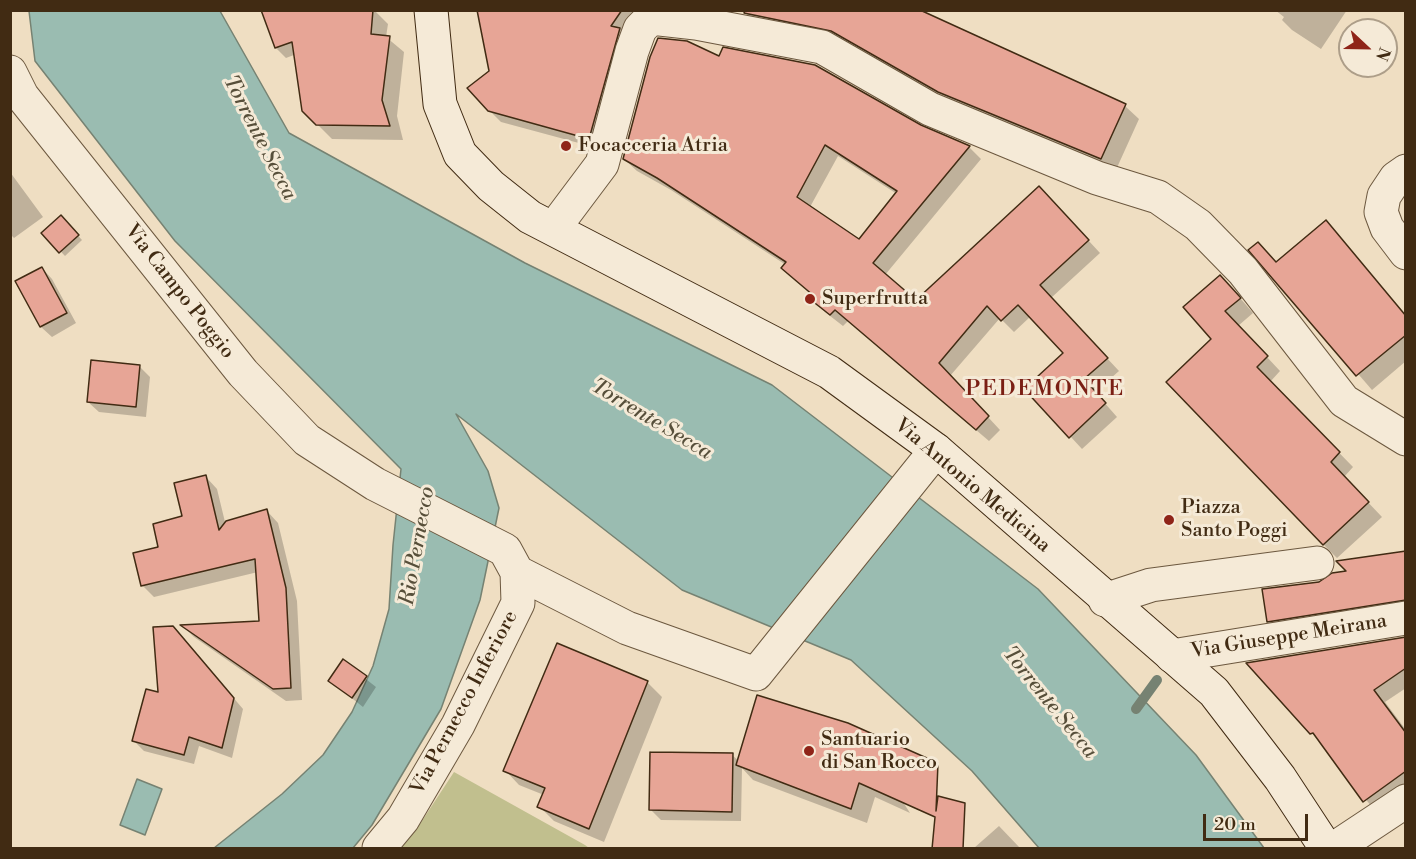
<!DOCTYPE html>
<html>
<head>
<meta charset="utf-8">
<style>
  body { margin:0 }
  #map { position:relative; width:1416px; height:859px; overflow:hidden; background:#efdec2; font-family:"Libre Bodoni",serif }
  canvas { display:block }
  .frame { position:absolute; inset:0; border:12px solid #412b13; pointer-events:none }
  .north { position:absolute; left:1338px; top:18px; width:60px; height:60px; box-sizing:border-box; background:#f5ead7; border:2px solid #ad9e89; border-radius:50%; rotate:112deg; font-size:16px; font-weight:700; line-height:24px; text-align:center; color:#412b13 }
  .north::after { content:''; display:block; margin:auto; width:21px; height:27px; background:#8f2418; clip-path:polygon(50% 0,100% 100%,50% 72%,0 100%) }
  .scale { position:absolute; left:1203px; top:814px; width:105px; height:27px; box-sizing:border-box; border:3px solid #412b13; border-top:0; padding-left:8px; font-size:18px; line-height:21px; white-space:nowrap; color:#412b13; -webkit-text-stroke:4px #f5ead7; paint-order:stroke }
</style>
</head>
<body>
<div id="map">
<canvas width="1416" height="859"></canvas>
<div class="frame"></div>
<div class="north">N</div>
<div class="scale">20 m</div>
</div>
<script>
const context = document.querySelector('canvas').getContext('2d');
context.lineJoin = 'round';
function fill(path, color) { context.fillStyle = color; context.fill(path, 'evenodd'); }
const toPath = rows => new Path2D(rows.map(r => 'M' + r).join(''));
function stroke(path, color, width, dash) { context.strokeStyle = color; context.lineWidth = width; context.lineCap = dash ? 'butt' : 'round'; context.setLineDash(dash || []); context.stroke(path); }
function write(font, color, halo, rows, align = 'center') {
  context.font = font + ' "Libre Bodoni",serif'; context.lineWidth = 6; context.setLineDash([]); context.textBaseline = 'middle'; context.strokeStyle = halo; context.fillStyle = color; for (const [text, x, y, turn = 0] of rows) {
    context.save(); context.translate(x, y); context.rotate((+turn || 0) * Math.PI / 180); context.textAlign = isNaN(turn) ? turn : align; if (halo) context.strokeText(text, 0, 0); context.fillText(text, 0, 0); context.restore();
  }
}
fill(toPath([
  [454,772,585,845,589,848,401,848,416,830]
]), '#c1bf8e');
const water = toPath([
  [29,11,220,11,289,133,525,263,772,385,1038,589,1196,755,1264,848,1039,848,972,771,851,660,682,590,456,414,488,471,499,508,480,600,441,709,372,825,353,848,214,848,282,794,323,755,352,712,373,666,389,609,393,545,401,469,175,241,35,61,29,11],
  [137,779,162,789,145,835,120,825,137,779]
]);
fill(water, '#9abcb1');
stroke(water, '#768272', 1.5);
fill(toPath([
  [314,10,374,10,388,24,386,37,404,52,397,116,403,140,332,139,303,110,307,50,286,58,276,48],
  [478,10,641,10,601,149,501,122,489,110,491,72],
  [1275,10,1347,10,1321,49,1292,30,1282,20,1284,17],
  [746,13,829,15,1125,106,1139,119,1115,172,759,26],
  [719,58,920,127,969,147,981,159,885,275,916,302,1051,200,1100,253,1051,298,1119,371,1095,392,1117,417,1082,449,1070,436,1065,353,1031,316,1014,332,1000,318,950,376,1000,430,989,441,848,321,843,326,825,312,813,299,815,297,783,268,786,265,671,190,637,171,624,159],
  [838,156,897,194,859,241,810,207],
  [10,172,43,217,14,238,10,234],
  [61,217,82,240,65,256,43,233],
  [1340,237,1406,315,1406,361,1372,390,1251,250,1277,263],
  [42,268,52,279,76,323,52,337,41,327,17,282],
  [1234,291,1253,313,1238,326,1280,371,1270,382,1353,467,1344,477,1382,517,1337,558,1323,544,1213,339,1185,307],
  [140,367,150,377,146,417,99,412,88,402],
  [206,477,217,489,225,522,267,511,278,523,297,601,302,700,286,701,194,637,184,627,261,622,258,572,154,597,142,585,160,548,184,517],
  [1406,553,1406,612,1280,633,1268,621,1320,583],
  [173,627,243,709,232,758,199,746,194,764,144,751,134,741,160,694],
  [1406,639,1406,688,1385,702,1406,730,1406,791,1376,812,1312,733],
  [343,661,376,687,363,707,330,681],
  [647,682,662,697,604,842,554,821,539,806,544,795,519,785,505,770],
  [732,755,739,761,880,766,910,813,875,797,867,823,753,780,742,768,741,821,661,820,651,810],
  [999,826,1020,848,974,848]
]), '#0003');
stroke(toPath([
  [1136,709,1157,680]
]), '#768272', 10);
const building = toPath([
  [261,10,373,10,371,34,390,36,382,100,390,126,316,125,302,111,292,42,275,48,261,10],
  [477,10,622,10,611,26,620,28,589,139,488,111,467,88,489,71,477,10],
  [745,10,920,10,1126,104,1101,159,938,92,831,31,744,13,745,10],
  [658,38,687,41,719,56,723,47,815,65,921,125,970,146,873,263,916,300,1039,186,1089,240,1040,285,1108,358,1084,379,1106,403,1069,438,1024,389,1063,353,1018,305,1001,321,987,306,939,363,989,416,976,430,835,310,830,315,811,300,814,296,781,268,786,262,657,178,623,159,650,57,658,38],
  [825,145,897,191,859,239,797,197,825,145],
  [61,215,79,235,59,253,41,233,61,215],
  [1326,220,1406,316,1406,335,1356,376,1248,250,1258,242,1276,262,1326,220],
  [42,267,67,313,40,327,15,281,42,267],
  [1220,275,1241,298,1225,311,1268,356,1257,367,1340,452,1331,462,1369,502,1323,545,1166,382,1211,339,1183,307,1220,275],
  [91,360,140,365,136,407,87,402,91,360],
  [206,475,219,530,226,521,267,509,286,588,291,688,273,689,180,625,259,621,255,559,141,586,133,553,158,547,153,524,182,516,174,483,206,475],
  [1406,551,1406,600,1267,622,1262,589,1319,582,1332,573,1346,571,1336,561,1406,551],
  [173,626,234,698,222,748,189,737,184,755,132,741,146,689,158,692,153,627,173,626],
  [1406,637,1406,668,1374,690,1406,733,1406,771,1363,802,1313,733,1310,734,1246,663,1406,637],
  [557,643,648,681,589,829,537,807,545,788,503,771,557,643],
  [343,659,367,676,352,698,328,681,343,659],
  [757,695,848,723,938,763,936,811,938,796,965,803,963,849,932,849,935,817,859,783,851,809,736,765,757,695],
  [650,752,733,753,732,812,649,810,650,752]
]);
fill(building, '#e7a596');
stroke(building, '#412b13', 1.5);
const street = toPath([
  [10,72,22,96,243,373,307,440,375,484,505,550,517,572,518,603,458,725,403,819,379,848],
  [1406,171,1396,178,1384,196,1381,212,1387,228,1406,253],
  [554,228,602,164,632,51,640,29,651,18,696,23,822,47,930,109,1097,178,1158,197,1198,225,1243,271,1344,401,1406,439],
  [517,572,627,628,756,674,936,450],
  [1105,600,1151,585,1317,563],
  [1172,656,1406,618],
  [1335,848,1406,801]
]);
const secondary = toPath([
  [431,10,440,104,460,154,491,186,530,217,829,372,936,450,1214,692,1280,778,1326,848]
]);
stroke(street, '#6c583f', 35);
stroke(secondary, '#412b13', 35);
stroke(street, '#f5ead7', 33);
stroke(secondary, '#f5ead7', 33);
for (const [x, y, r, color] of [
  [566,146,6,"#8f2418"],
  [810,299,6,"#8f2418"],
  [1169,520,6,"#8f2418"],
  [809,751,6,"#8f2418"]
]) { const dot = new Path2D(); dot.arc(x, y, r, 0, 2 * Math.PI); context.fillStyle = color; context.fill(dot); stroke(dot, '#f5ead7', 2); }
write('20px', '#412b13', '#f5ead7', [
  ["Focacceria Atria",578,146],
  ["Superfrutta",822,299],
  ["Piazza",1181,508],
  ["Santo Poggi",1181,531],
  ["Santuario",821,740],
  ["di San Rocco",821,763]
], 'left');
write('20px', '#412b13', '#f5ead7', [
  ["Via Campo Poggio",179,292,52],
  ["Via Antonio Medicina",972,486,40],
  ["Via Giuseppe Meirana",1289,637,-9],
  ["Via Pernecco Inferiore",465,703,-62]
]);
write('italic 21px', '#574f3a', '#f5ead7', [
  ["Torrente Secca",259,138,63],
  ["Torrente Secca",651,420,31],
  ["Rio Pernecco",418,546,-80],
  ["Torrente Secca",1049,703,51]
]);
context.letterSpacing = '1.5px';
write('22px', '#7a1f14', '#f5ead7', [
  ["PEDEMONTE",1045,390]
]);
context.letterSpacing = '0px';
</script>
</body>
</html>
